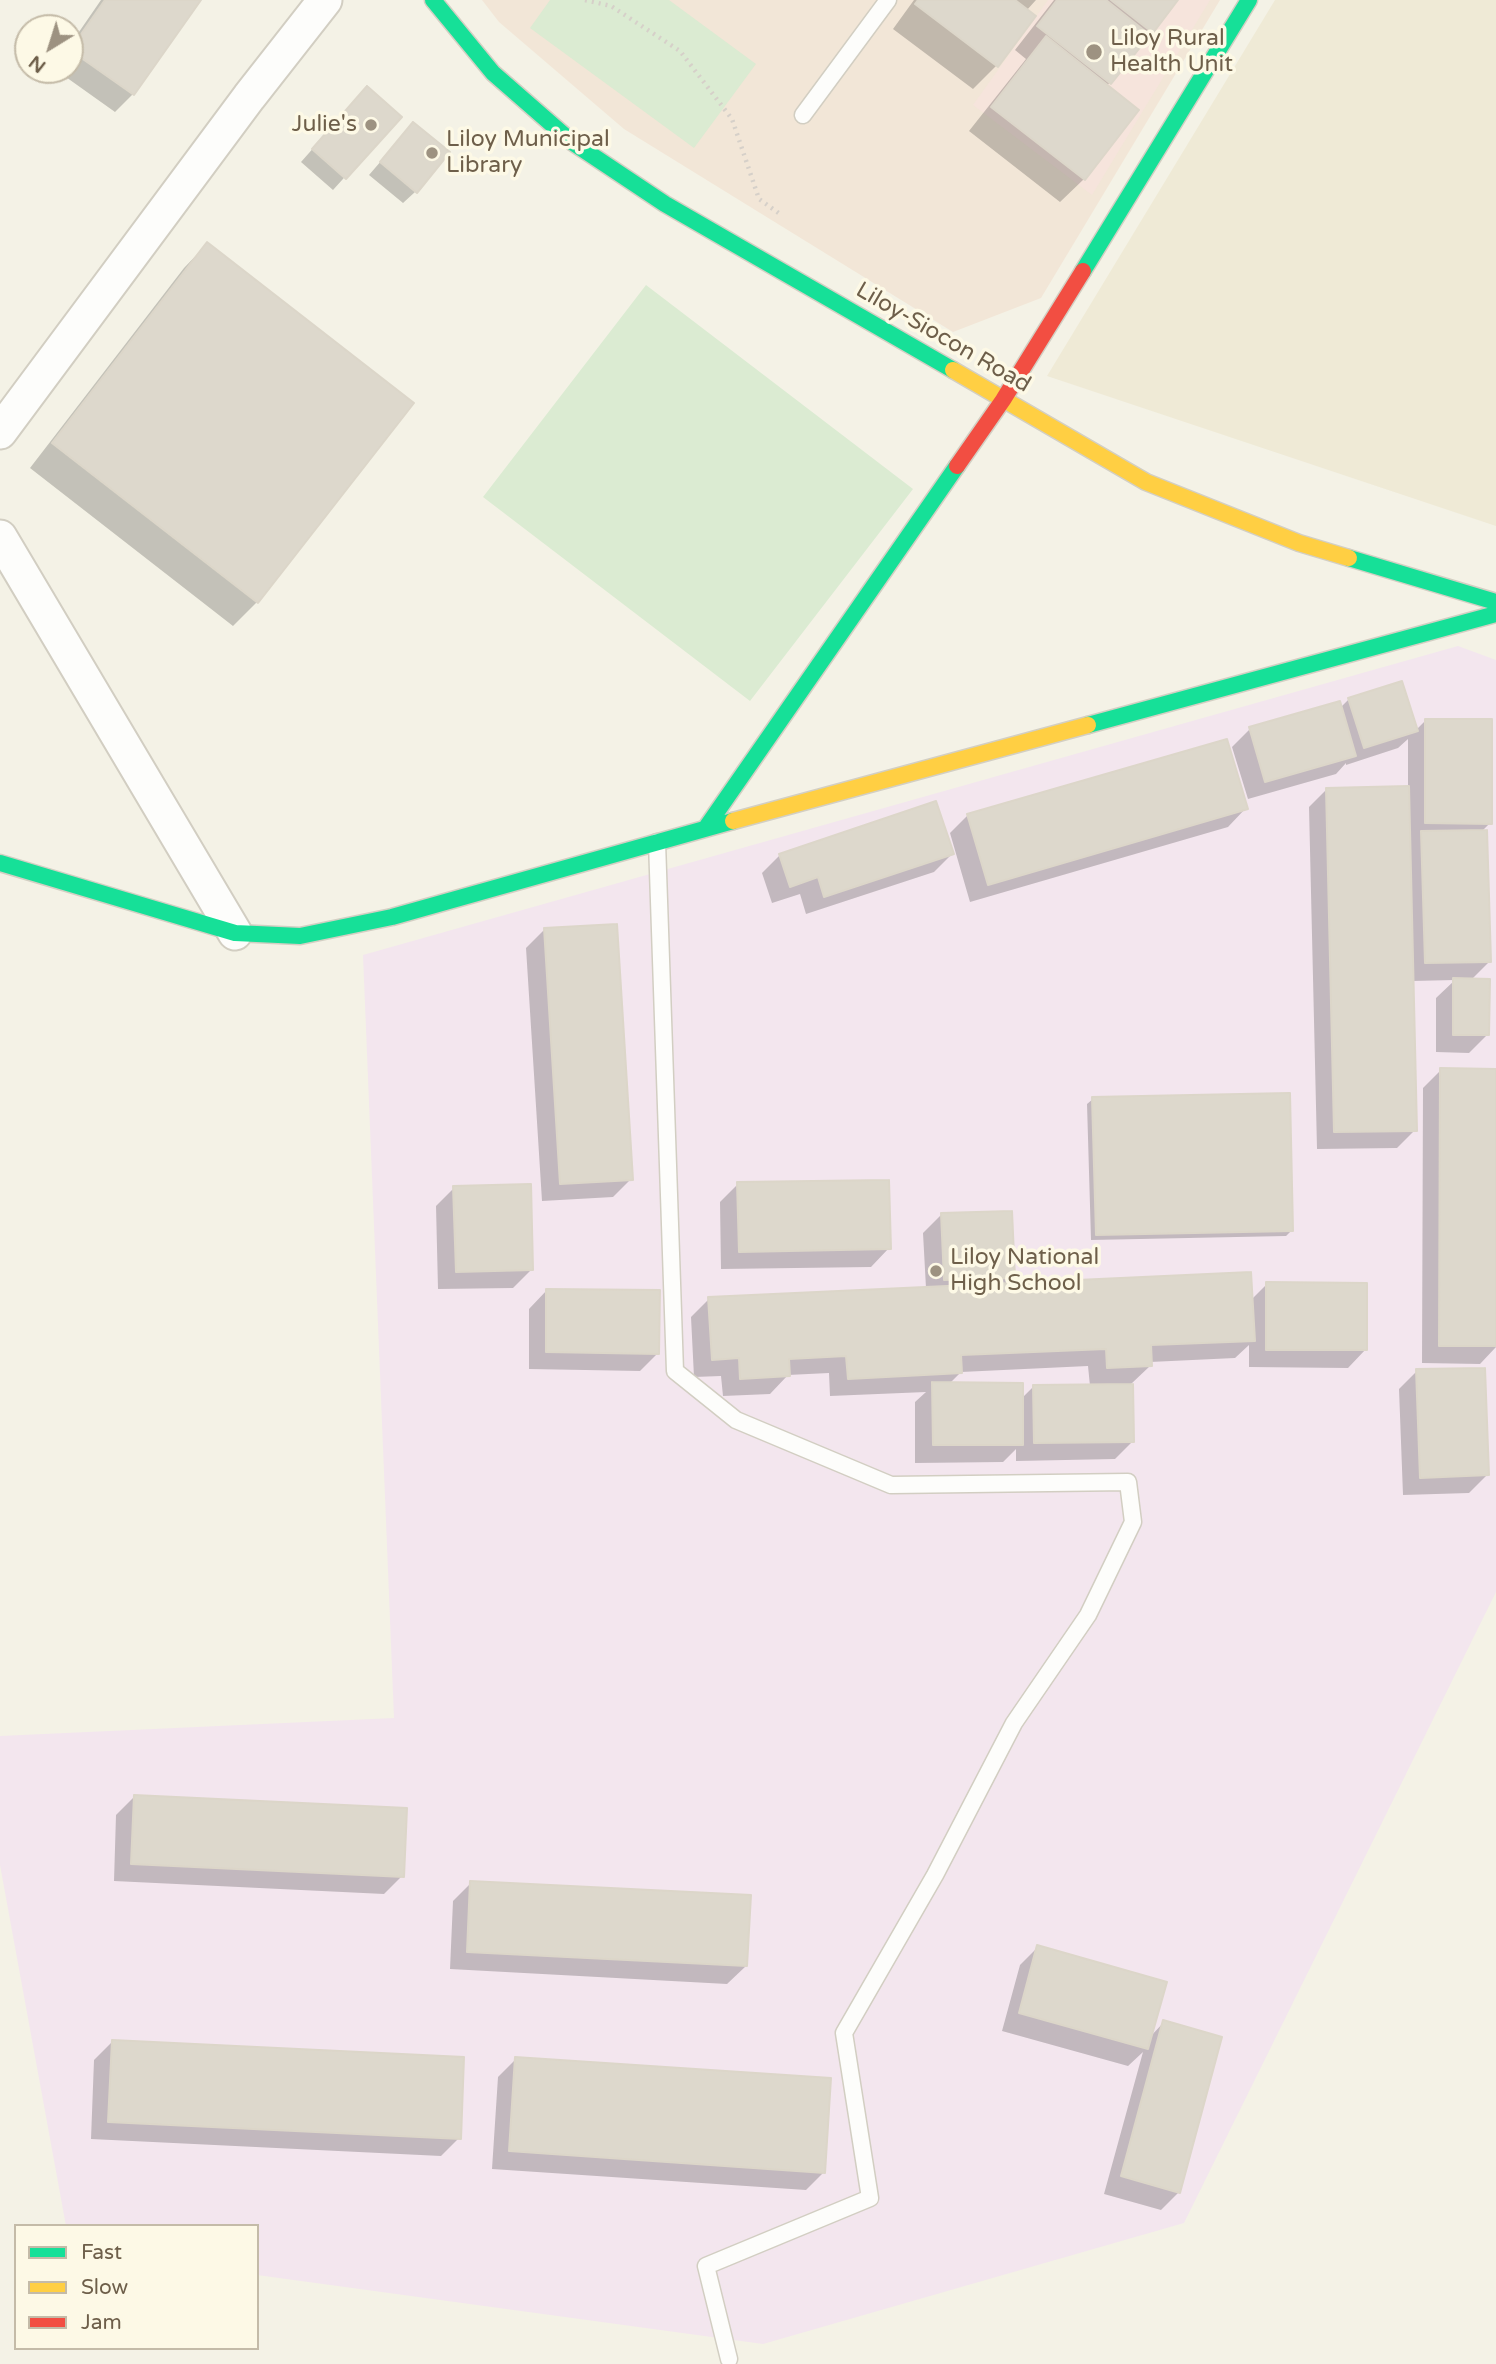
<!DOCTYPE html>
<html>
<head>
<meta charset="utf-8">
<style>
  body { margin:0 }
  #map { position:relative; width:1496px; height:2364px; overflow:hidden; background:#f4f2e6; font-family:"Varela Round",sans-serif }
  canvas { display:block }
  .legend { position:absolute; left:14px; top:2224px; width:245px; height:126px; box-sizing:border-box; background:#fdf9e6; border:2px solid #c4bba8; margin:0; padding:9px 12px; list-style:none; font-size:21px; color:#6e5f4a }
  .legend li { display:flex; align-items:center; gap:14px; height:35px }
  .legend b { width:35px; border:2px solid #c4bba8 }
  .north { position:absolute; left:14px; top:14px; width:70px; height:70px; box-sizing:border-box; background:#fdf9e6; border:2px solid #c4bba8; border-radius:50%; rotate:218deg; font-size:19px; font-weight:700; line-height:28px; text-align:center; color:#6e5f4a }
  .north::after { content:''; display:block; margin:auto; width:24px; height:32px; background:#9d9281; clip-path:polygon(50% 0,100% 100%,50% 72%,0 100%) }
</style>
</head>
<body>
<div id="map">
<canvas width="1496" height="2364"></canvas>
<ul class="legend">
<li><b style="height:9px;background:#16e098"></b>Fast</li>
<li><b style="height:9px;background:#ffcf43"></b>Slow</li>
<li><b style="height:9px;background:#f24e42"></b>Jam</li>
</ul>
<div class="north">N</div>
</div>
<script>
const context = document.querySelector('canvas').getContext('2d');
context.lineJoin = 'round';
function fill(path, color) { context.fillStyle = color; context.fill(path, 'evenodd'); }
const toPath = rows => new Path2D(rows.map(r => 'M' + r).join(''));
function stroke(path, color, width, dash) { context.strokeStyle = color; context.lineWidth = width; context.lineCap = dash ? 'butt' : 'round'; context.setLineDash(dash || []); context.stroke(path); }
function write(font, color, halo, rows, align = 'center') {
  context.font = font + ' "Varela Round",sans-serif'; context.lineWidth = 7; context.setLineDash([]); context.textBaseline = 'middle'; context.strokeStyle = halo; context.fillStyle = color; for (const [text, x, y, turn = 0] of rows) {
    context.save(); context.translate(x, y); context.rotate((+turn || 0) * Math.PI / 180); context.textAlign = isNaN(turn) ? turn : align; if (halo) context.strokeText(text, 0, 0); context.fillText(text, 0, 0); context.restore();
  }
}
fill(toPath([
  [1275,0,1496,0,1496,526,1047,376]
]), '#efead6');
fill(toPath([
  [482,0,1220,0,1041,298,953,332,624,129,499,22]
]), '#f2e6d7');
fill(toPath([
  [1458,646,1496,660,1496,1592,1184,2223,763,2344,257,2275,257,2226,66,2226,0,1865,0,1736,394,1718,363,955]
]), '#f3e6ee');
fill(toPath([
  [1048,0,1210,0,1092,195,973,105]
]), '#f6e4dc');
fill(toPath([
  [550,0,669,0,756,64,694,148,530,28],
  [646,285,913,489,750,701,483,497]
]), '#dbebd2');
fill(toPath([
  [101,0,199,0,133,94,115,112,56,70,70,70,70,45],
  [914,0,1036,0,1026,11,996,66,973,89,893,29],
  [1054,0,1176,0,1106,87,1084,179,1060,202,969,131,1026,59,1015,50],
  [355,101,399,117,333,190,301,162],
  [413,124,415,192,403,203,369,175],
  [207,244,411,403,257,602,233,626,30,468,184,268],
  [1349,699,1416,730,1426,720,1490,823,1481,832,1490,961,1471,980,1487,1035,1469,1053,1436,1052,1436,998,1455,980,1412,981,1415,1130,1397,1148,1317,1149,1309,807,1327,789,1408,788,1408,739,1398,748,1346,765,1346,763,1336,774,1248,799,1232,747,1250,729,1340,708],
  [1246,808,1228,827,970,902,950,833,968,815],
  [952,854,934,872,806,914,800,894,772,903,762,873,780,855],
  [544,930,631,1179,613,1197,542,1201,526,948],
  [1441,1070,1496,1071,1496,1347,1480,1364,1422,1363,1423,1088],
  [1093,1099,1292,1230,1286,1236,1091,1240,1087,1104],
  [738,1184,889,1248,871,1267,721,1269,720,1202],
  [454,1188,531,1270,513,1288,438,1289,436,1206],
  [941,1215,1013,1277,1005,1285,1251,1300,1267,1284,1366,1349,1348,1368,1249,1367,1249,1345,1235,1358,1150,1362,1150,1366,1131,1384,1133,1441,1115,1459,1016,1461,1016,1449,1003,1462,915,1463,915,1402,926,1392,830,1396,829,1373,788,1375,770,1394,723,1396,721,1376,694,1377,691,1317,709,1299,926,1288,923,1233],
  [1088,1366,1090,1386,1033,1387,1021,1399,949,1384,961,1372],
  [547,1290,658,1353,640,1371,529,1369,529,1309],
  [1417,1371,1487,1475,1469,1493,1403,1495,1399,1389],
  [134,1797,402,1876,384,1894,114,1881,116,1815],
  [471,1883,746,1966,727,1984,450,1969,453,1901],
  [1038,1947,1150,2037,1164,2022,1179,2192,1161,2210,1104,2194,1143,2052,1128,2066,1002,2031,1020,1965],
  [112,2042,459,2138,441,2156,91,2139,94,2060],
  [516,2059,824,2172,806,2190,492,2169,498,2077]
]), '#0003');
const building = toPath([
  [105,0,201,0,134,95,70,50,105,0],
  [918,0,1015,0,1036,16,998,67,915,4,918,0],
  [1057,0,1106,0,1150,35,1111,84,1037,26,1057,0],
  [1111,0,1178,0,1153,33,1111,0],
  [1046,36,1139,110,1085,180,991,107,1046,36],
  [367,86,402,117,346,179,312,149,367,86],
  [413,122,450,152,417,193,380,162,413,122],
  [207,242,414,403,258,603,52,443,207,242],
  [1402,681,1418,731,1364,748,1348,698,1402,681],
  [1340,701,1356,756,1265,782,1249,727,1340,701],
  [1425,719,1492,719,1492,824,1425,823,1425,719],
  [1227,739,1248,809,988,885,967,814,1227,739],
  [1409,786,1417,1131,1334,1132,1326,788,1409,786],
  [936,801,954,854,824,897,818,877,790,887,779,854,936,801],
  [1487,830,1491,962,1425,963,1421,831,1487,830],
  [617,924,633,1180,560,1184,544,928,617,924],
  [1453,978,1490,979,1489,1035,1453,1035,1453,978],
  [1440,1068,1496,1069,1496,1346,1439,1346,1440,1068],
  [1290,1093,1293,1231,1096,1235,1092,1097,1290,1093],
  [889,1180,891,1249,739,1252,737,1182,889,1180],
  [531,1184,533,1270,456,1272,453,1186,531,1184],
  [1012,1211,1015,1278,944,1280,941,1213,1012,1211],
  [1251,1272,1255,1341,1151,1345,1152,1366,1107,1368,1106,1349,961,1355,962,1373,848,1379,846,1356,789,1359,790,1376,740,1379,739,1358,712,1360,708,1297,1251,1272],
  [1266,1282,1367,1283,1367,1350,1266,1350,1266,1282],
  [546,1289,660,1290,659,1354,546,1352,546,1289],
  [1485,1368,1489,1475,1420,1478,1416,1369,1485,1368],
  [932,1382,1023,1383,1023,1445,933,1445,932,1382],
  [1133,1384,1134,1442,1034,1443,1033,1385,1133,1384],
  [134,1795,407,1808,404,1877,131,1864,134,1795],
  [470,1881,751,1895,747,1966,467,1952,470,1881],
  [1037,1945,1167,1982,1148,2049,1019,2013,1037,1945],
  [1163,2020,1222,2037,1180,2193,1121,2176,1163,2020],
  [112,2040,464,2057,461,2139,108,2122,112,2040],
  [515,2057,831,2078,825,2173,509,2151,515,2057]
]);
fill(building, '#ddd8cc');
stroke(building, '#dcd6c9', 2);
const lane = toPath([
  [803,115,888,0],
  [657,842,675,1371,736,1420,891,1485,1128,1482,1133,1522,1088,1615,1014,1723,935,1875,844,2033,870,2198,706,2266,729,2359]
]);
const street = toPath([
  [0,432,249,97,325,0],
  [0,537,235,933]
]);
const fast = toPath([
  [433,0,493,73,572,142,665,204,953,370],
  [1083,271,1249,0],
  [1349,558,1496,602],
  [1088,725,1496,614],
  [705,829,957,466],
  [0,863,235,933,300,936,392,917,733,821]
]);
const slow = toPath([
  [953,370,1146,482,1299,543,1349,558],
  [733,821,1088,725]
]);
const jam = toPath([
  [957,466,1003,400,1083,271]
]);
stroke(lane, '#d2cec2', 19);
stroke(street, '#d2cec2', 37);
stroke(fast, '#d3cfc3', 19);
stroke(slow, '#d3cfc3', 19);
stroke(jam, '#d3cfc3', 19);
stroke(toPath([
  [585,0,611,6,680,51,732,119,759,199,780,214]
]), '#d6d0c9', 4.5, [2, 5]);
stroke(lane, '#fdfdfb', 16);
stroke(street, '#fdfdfb', 33);
stroke(fast, '#16e098', 16);
stroke(slow, '#ffcf43', 16);
stroke(jam, '#f24e42', 16);
for (const [x, y, r, color] of [
  [1094,52,9,"#9d9281"],
  [371,125,7,"#9d9281"],
  [432,153,7,"#9d9281"],
  [936,1271,7,"#9d9281"]
]) { const dot = new Path2D(); dot.arc(x, y, r, 0, 2 * Math.PI); context.fillStyle = color; context.fill(dot); stroke(dot, '#fdf9e6', 2.5); }
write('23px', '#6e5f4a', '#fdf9e6', [
  ["Liloy Rural",1110,39],
  ["Health Unit",1110,65],
  ["Julie's",357,125,"right"],
  ["Liloy Municipal",446,140],
  ["Library",446,166],
  ["Liloy National",950,1258],
  ["High School",950,1284]
], 'left');
write('23px', '#6e5f4a', '#fdf9e6', [
  ["Liloy-Siocon Road",943,338,30]
]);
</script>
</body>
</html>
